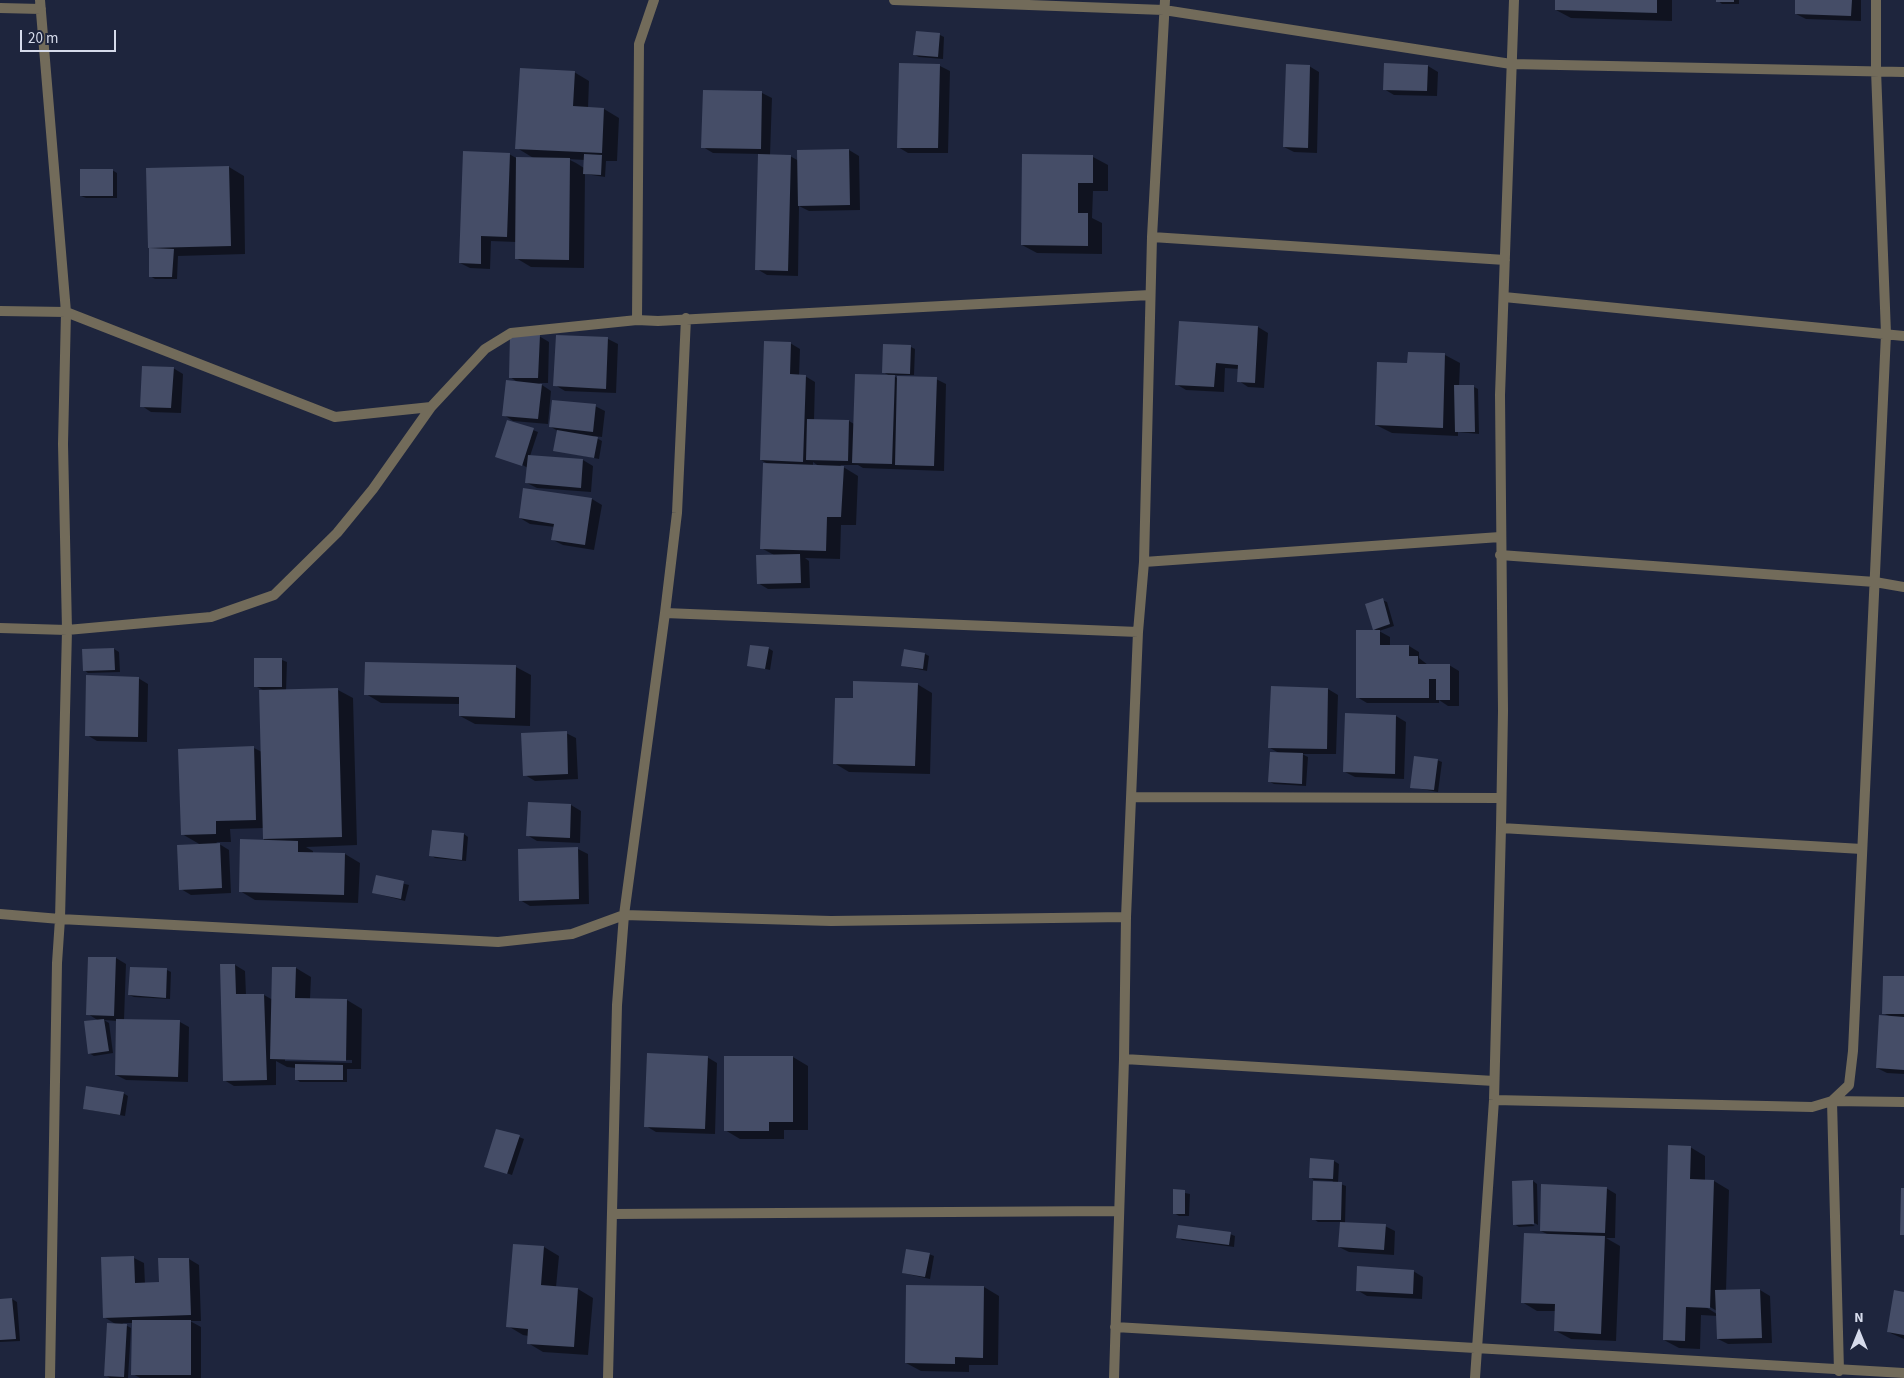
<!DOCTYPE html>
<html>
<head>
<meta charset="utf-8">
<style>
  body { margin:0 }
  #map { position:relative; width:1904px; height:1378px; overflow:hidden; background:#1e253d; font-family:"Source Sans 3",sans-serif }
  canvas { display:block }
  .north { position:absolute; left:1834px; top:1308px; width:50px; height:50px; -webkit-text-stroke:4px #1e253d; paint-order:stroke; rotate:0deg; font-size:14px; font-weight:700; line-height:20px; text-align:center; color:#d6dbeb }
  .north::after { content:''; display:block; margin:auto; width:18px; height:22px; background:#d6dbeb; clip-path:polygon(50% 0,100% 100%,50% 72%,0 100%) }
  .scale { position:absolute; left:20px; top:30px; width:96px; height:22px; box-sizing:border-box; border:2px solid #d6dbeb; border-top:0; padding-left:6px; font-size:15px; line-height:18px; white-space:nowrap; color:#d6dbeb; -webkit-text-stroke:4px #1e253d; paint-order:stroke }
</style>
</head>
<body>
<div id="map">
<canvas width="1904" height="1378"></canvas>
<div class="north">N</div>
<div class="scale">20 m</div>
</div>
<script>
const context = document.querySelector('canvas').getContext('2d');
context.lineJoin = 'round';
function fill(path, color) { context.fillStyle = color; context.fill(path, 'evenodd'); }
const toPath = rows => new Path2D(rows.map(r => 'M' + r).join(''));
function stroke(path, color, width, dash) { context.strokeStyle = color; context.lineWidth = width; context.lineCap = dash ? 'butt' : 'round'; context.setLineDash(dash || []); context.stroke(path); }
fill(toPath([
  [1556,0,1672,0,1672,21,1571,18,1556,10],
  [1717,0,1739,0,1739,4,1722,4],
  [1796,0,1861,0,1861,21,1806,19,1796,14],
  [917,33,940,35,944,37,943,59,919,57,915,55],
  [940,66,950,71,948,153,908,153,898,147],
  [1309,66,1319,72,1317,153,1294,152,1284,147],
  [1428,66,1438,72,1437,96,1394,95,1384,89],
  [574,72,589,81,588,108,604,109,619,118,617,161,606,161,605,177,585,174,584,268,531,267,516,258,516,242,491,241,490,269,470,268,460,263,509,154,518,159,535,159,517,148],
  [568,159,585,160,584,168,576,163],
  [762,93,772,98,770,155,790,156,799,161,849,150,859,156,860,210,809,211,799,206,798,276,767,275,757,269,760,154,713,153,703,147],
  [1093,157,1108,165,1108,191,1093,191,1092,218,1102,223,1102,254,1037,253,1022,245],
  [229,167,244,176,245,254,178,256,177,279,155,279,150,276,149,247],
  [112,170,117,173,117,198,86,198,81,196],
  [1180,322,1258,327,1268,333,1264,388,1248,387,1239,381,1239,369,1225,368,1224,392,1186,390,1176,384],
  [539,336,549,342,548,383,539,383,551,391,548,424,513,421,504,415,519,383,510,377],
  [557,337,608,339,618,344,616,393,565,391,555,385],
  [790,343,800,349,799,376,805,376,815,382,814,420,849,421,854,424,890,376,883,372,911,347,915,349,914,375,892,375,897,378,936,379,946,384,944,471,863,468,858,465,840,465,858,476,856,525,841,525,840,559,805,558,809,561,810,588,768,589,758,583,774,555,761,548,770,465,761,460],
  [813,462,820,467,813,466],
  [1409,353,1445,355,1460,363,1459,387,1474,387,1478,389,1479,434,1458,432,1458,436,1392,433,1376,425,1409,364],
  [173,368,183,374,181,413,151,412,142,406],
  [595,406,605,411,602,437,593,436,602,441,599,459,554,450,558,431,551,427],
  [533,430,538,432,530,456,583,460,593,466,591,492,537,488,527,483,528,468,517,462],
  [592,499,602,505,594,550,563,545,553,540,555,527,530,524,520,518],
  [1382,600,1387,602,1394,626,1379,631,1390,637,1390,646,1409,646,1419,652,1419,658,1428,665,1449,665,1459,671,1459,706,1448,706,1439,700,1439,703,1367,703,1357,697,1378,631,1374,629],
  [768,648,773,651,770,670,748,665],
  [114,649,119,652,120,672,88,673,84,670,83,651],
  [925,654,929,656,927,671,903,666],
  [256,659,282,660,287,662,286,691,338,690,353,698,357,845,306,847,313,851,313,853,345,854,360,863,358,903,255,900,240,891,264,841,264,828,230,829,231,842,216,842,229,850,231,893,191,895,181,889,201,845,182,834,254,748,262,752,265,691,255,686],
  [516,667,531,675,530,726,475,724,460,716,460,704,381,703,366,694],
  [138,678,148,684,147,742,97,741,87,735],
  [917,684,932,693,930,774,849,772,834,763,854,700],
  [1328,689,1338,695,1336,754,1302,754,1308,757,1306,786,1274,784,1270,782,1279,753,1270,748],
  [1396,716,1406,722,1404,779,1355,777,1345,772],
  [566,733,576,738,578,779,535,781,525,775],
  [1437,760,1442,762,1438,792,1411,787],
  [529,803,571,805,581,811,580,843,537,841,527,835],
  [464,834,468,837,466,861,435,858,431,855],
  [578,849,588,854,589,904,530,906,520,900],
  [377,877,409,885,405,901,374,893],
  [116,958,126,964,124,1020,180,1022,189,1027,188,1082,126,1080,116,1075,117,1021,104,1020,109,1023,113,1053,94,1056,89,1053,99,1021,88,1014],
  [235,965,245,971,246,995,264,995,273,1000,296,968,311,977,310,999,347,1000,362,1009,361,1069,347,1069,347,1082,300,1082,296,1079,296,1068,287,1067,276,1061,276,1085,234,1086,224,1080],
  [285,1059,352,1060,352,1063,285,1061],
  [167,970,171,972,170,999,134,997,129,995],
  [1904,977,1904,1074,1887,1073,1877,1068,1891,1017,1883,1013],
  [707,1057,717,1063,715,1134,656,1132,646,1126],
  [725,1057,793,1057,808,1066,808,1130,784,1130,784,1139,740,1139,725,1130],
  [123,1093,128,1096,125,1116,84,1109],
  [519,1137,524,1139,512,1175,486,1166],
  [1690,1147,1705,1156,1705,1181,1714,1181,1729,1190,1726,1291,1760,1290,1770,1296,1772,1343,1728,1344,1718,1339,1718,1316,1701,1315,1700,1349,1679,1348,1664,1340],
  [1705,1304,1717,1311,1717,1314,1704,1306],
  [1311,1160,1334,1161,1339,1164,1338,1183,1346,1186,1345,1223,1385,1226,1395,1231,1394,1255,1349,1252,1339,1247,1341,1222,1318,1222,1314,1219,1333,1181,1314,1180,1310,1177],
  [1533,1181,1537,1184,1538,1225,1529,1220,1528,1222,1535,1226,1519,1227,1514,1224],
  [1606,1188,1616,1194,1615,1238,1606,1238,1620,1246,1616,1341,1571,1339,1556,1331,1556,1311,1537,1311,1522,1302,1549,1235,1541,1231],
  [1175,1191,1190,1194,1189,1216,1179,1216,1174,1213],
  [1230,1234,1235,1236,1234,1247,1182,1240,1178,1237],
  [544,1247,559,1256,556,1287,578,1289,593,1298,588,1355,543,1352,528,1343,529,1336,523,1335,508,1326],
  [929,1254,934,1256,930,1279,903,1273],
  [134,1258,144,1263,145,1284,160,1284,159,1260,189,1259,199,1265,201,1321,190,1321,201,1327,201,1378,140,1378,133,1374,134,1323,122,1323,131,1328,128,1378,110,1378,105,1375,117,1325,104,1317,102,1259],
  [1413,1271,1423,1277,1422,1299,1367,1296,1357,1290],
  [984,1287,999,1296,998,1365,969,1365,969,1372,921,1371,906,1363],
  [1904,1293,1904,1339,1888,1332],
  [12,1299,17,1302,20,1341,0,1342,0,1300]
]), '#0007');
fill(toPath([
  [1555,0,1657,0,1657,13,1555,10],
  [1716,0,1734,0,1734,2,1716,2],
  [1795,0,1852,0,1851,16,1795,14],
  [916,31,940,33,938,57,913,55],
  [899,63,940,64,938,148,897,148],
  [1384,63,1428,65,1427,91,1383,90],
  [1286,64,1310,65,1308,148,1283,147],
  [520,68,575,71,573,106,604,108,602,153,515,149],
  [703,90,762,91,761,149,701,148],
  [849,149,850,205,798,206,797,150],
  [463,151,510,153,507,237,481,236,481,264,459,263],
  [584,154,602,155,601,175,583,174],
  [758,154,791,155,788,271,755,270],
  [1022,154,1093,155,1093,183,1078,183,1078,213,1088,213,1088,246,1021,245],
  [516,157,570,158,569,260,515,259],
  [229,166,231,246,148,248,146,168],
  [80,169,113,169,113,196,80,196],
  [149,248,174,249,172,277,149,277],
  [1179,321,1258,326,1255,383,1237,382,1238,365,1216,363,1214,387,1175,385],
  [510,334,540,335,538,378,509,378],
  [556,335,608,337,606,389,553,386],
  [764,341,791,342,790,374,806,375,803,462,760,460],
  [883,344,911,345,910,374,882,373],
  [1408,352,1445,353,1443,428,1375,425,1377,362,1407,363],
  [142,366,174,367,171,408,140,407],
  [855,374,895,375,892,464,852,463],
  [897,376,937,377,934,466,895,465],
  [506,380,542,384,538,419,502,416],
  [1454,385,1474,385,1475,432,1455,432],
  [552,400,596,404,593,432,549,427],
  [807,419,849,420,848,461,806,460],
  [507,420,534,428,522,466,495,457],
  [557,430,598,437,594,458,553,451],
  [528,455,583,459,581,488,525,483],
  [763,463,844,466,841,517,827,517,826,551,760,549],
  [523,488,592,498,585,545,551,540,554,524,519,518],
  [800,554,801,583,757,584,756,555],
  [1383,598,1390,624,1373,630,1365,604],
  [1356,630,1380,630,1380,645,1409,645,1409,656,1418,656,1418,664,1450,664,1450,700,1436,700,1436,679,1429,679,1429,698,1356,698],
  [750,645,769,647,765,669,747,666],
  [114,648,115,670,83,671,82,649],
  [904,649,925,653,923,669,901,666],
  [254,658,282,658,282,687,254,687],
  [365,662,516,665,515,718,459,716,459,697,364,695],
  [86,675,139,677,138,737,85,736],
  [853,681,918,683,915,766,833,764,835,698,853,698],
  [1271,686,1328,688,1327,749,1268,748],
  [338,688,342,837,263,839,259,690],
  [1345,713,1396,715,1395,774,1343,772],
  [567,731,568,774,523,776,521,733],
  [254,746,256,820,216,821,216,834,181,835,178,749],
  [1270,752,1303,753,1302,784,1268,782],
  [1414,756,1438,759,1434,790,1410,788],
  [528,802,571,804,570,838,526,836],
  [432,830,464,833,462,860,429,856],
  [240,839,298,841,298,852,345,853,344,895,239,892],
  [220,843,222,888,179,890,177,845],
  [578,847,579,899,519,901,518,849],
  [376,875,404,881,401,899,372,893],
  [88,957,116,957,114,1016,86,1015],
  [220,964,235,964,236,994,264,994,267,1080,223,1081],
  [130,967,167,968,166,998,128,995],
  [272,967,296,967,295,998,347,999,346,1061,270,1059],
  [1883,976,1904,976,1904,1014,1882,1014],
  [1879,1015,1904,1017,1904,1070,1876,1068],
  [104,1019,109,1051,88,1054,84,1021],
  [116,1019,180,1020,178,1077,115,1075],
  [647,1053,708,1056,705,1129,644,1127],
  [724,1056,793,1056,793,1122,769,1122,769,1131,724,1131],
  [295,1064,343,1065,343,1080,295,1080],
  [86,1086,124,1092,120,1115,83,1109],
  [496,1129,520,1135,507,1174,484,1167],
  [1668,1145,1691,1146,1690,1179,1714,1180,1710,1308,1686,1307,1685,1341,1663,1340],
  [1310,1158,1334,1160,1333,1179,1309,1178],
  [1533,1180,1534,1224,1513,1225,1512,1181],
  [1313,1181,1342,1182,1341,1220,1312,1220],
  [1541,1184,1607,1187,1605,1233,1540,1231],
  [1901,1188,1904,1188,1904,1235,1900,1235],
  [1173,1189,1185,1190,1185,1214,1173,1214],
  [1340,1222,1386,1224,1384,1250,1338,1247],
  [1178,1225,1231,1232,1229,1245,1176,1238],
  [1524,1233,1605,1236,1601,1334,1554,1331,1555,1304,1521,1303],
  [513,1244,544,1246,541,1285,578,1288,574,1347,527,1344,528,1329,506,1327],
  [906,1249,930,1253,925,1277,902,1273],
  [134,1256,135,1283,159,1282,158,1258,189,1258,191,1315,103,1318,101,1257],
  [1357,1266,1414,1270,1413,1294,1356,1291],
  [906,1285,984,1286,983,1358,955,1357,955,1364,905,1363],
  [1760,1289,1762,1338,1717,1339,1715,1290],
  [1894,1290,1904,1292,1904,1335,1887,1332],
  [12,1298,16,1339,0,1340,0,1299],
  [132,1320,191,1320,191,1375,131,1375],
  [107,1323,127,1324,124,1377,104,1376]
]), '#454d67');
stroke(toPath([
  [40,0,66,312,335,417,431,407,485,349,511,333,637,320,658,321,1150,295],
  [894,0,1164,10,1511,64,1904,72],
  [0,8,41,9],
  [1152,237,1505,260],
  [1504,297,1904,336],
  [0,311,66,312,63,444,67,630,60,919,498,942,572,934,624,915,665,613,677,513,686,318],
  [637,320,639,44,654,0],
  [1500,555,1875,582,1904,587],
  [1144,562,1500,537],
  [665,613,1138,632],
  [0,628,67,630,211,617,274,595,337,533,373,489,431,407],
  [1133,797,1500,798],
  [1501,828,1862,849],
  [0,914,60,919,57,963,50,1378],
  [1124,1059,1494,1081],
  [1494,1100,1812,1107,1832,1101,1849,1085,1853,1051,1886,334,1876,70,1876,0],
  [612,1214,1119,1211],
  [1115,1327,1904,1373],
  [1839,1371,1832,1101,1904,1102],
  [608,1378,617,1005,624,915,831,921,1126,917],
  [1114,1378,1124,1059,1126,917,1138,632,1144,562,1152,237,1165,0],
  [1475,1378,1494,1100,1501,828,1503,711,1500,395,1514,0]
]), '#726b5a', 10);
</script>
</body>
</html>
